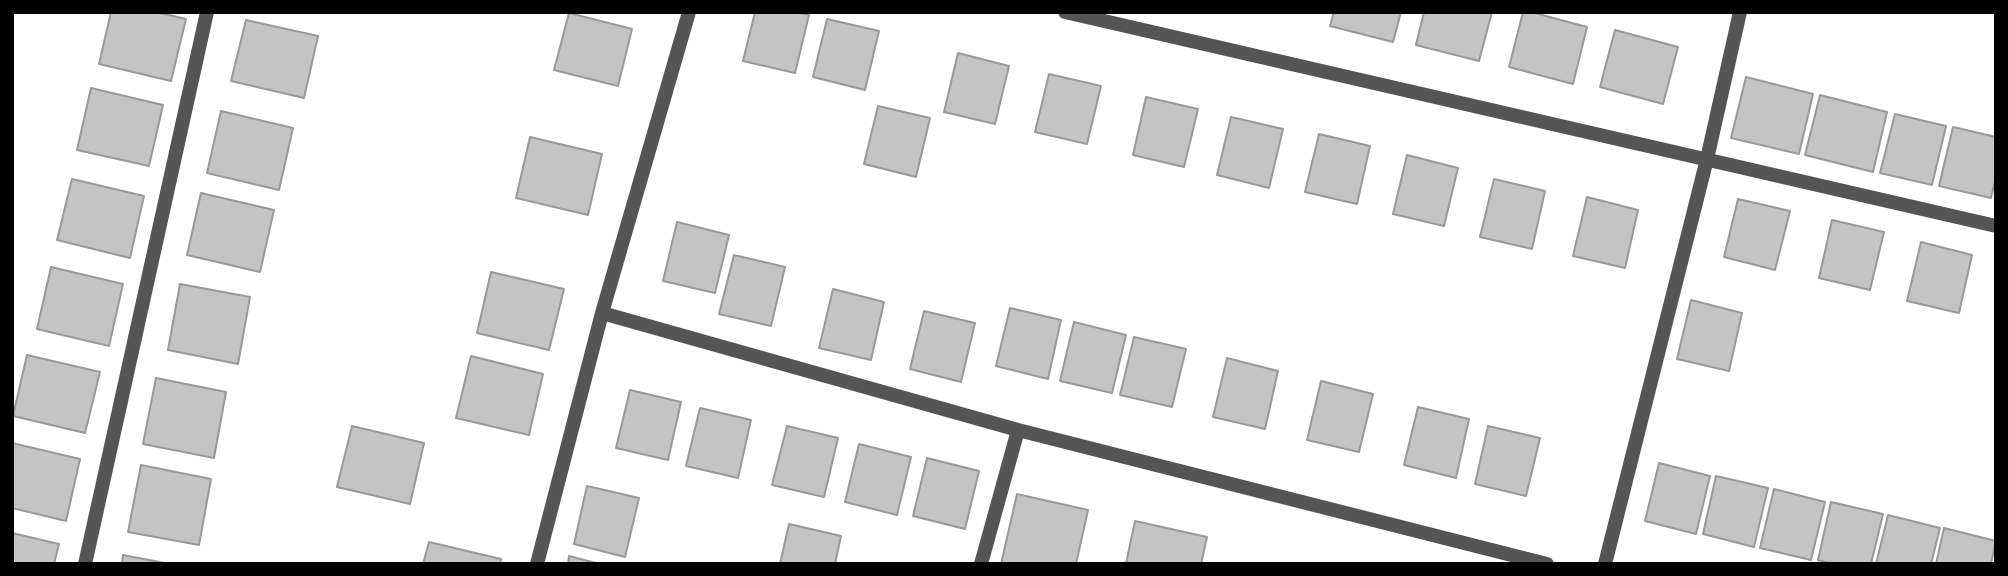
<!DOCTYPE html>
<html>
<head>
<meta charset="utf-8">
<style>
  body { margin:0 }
  #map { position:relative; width:2008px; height:576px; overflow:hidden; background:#fff; font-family:"Alegreya Sans",sans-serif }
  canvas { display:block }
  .frame { position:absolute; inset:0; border:14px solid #000; pointer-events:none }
</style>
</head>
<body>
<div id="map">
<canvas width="2008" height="576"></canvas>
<div class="frame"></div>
</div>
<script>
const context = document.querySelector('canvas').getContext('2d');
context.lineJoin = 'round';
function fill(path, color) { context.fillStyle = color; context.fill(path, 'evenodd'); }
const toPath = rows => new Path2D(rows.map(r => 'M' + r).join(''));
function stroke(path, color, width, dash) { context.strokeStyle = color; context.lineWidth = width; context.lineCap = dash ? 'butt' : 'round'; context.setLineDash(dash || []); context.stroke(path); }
const building = toPath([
  [111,12,156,12,186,19,171,81,99,64,111,12],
  [755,12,797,12,809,15,795,73,743,61,755,12],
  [1334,12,1401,12,1393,42,1330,26,1334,12],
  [1424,12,1492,12,1479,61,1416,45,1424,12],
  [1523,12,1531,12,1587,27,1573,84,1509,67,1523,12],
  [569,13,632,29,618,86,554,70,569,13],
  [827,19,879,31,865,90,813,77,827,19],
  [246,20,318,36,304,98,231,81,246,20],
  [1615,30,1678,47,1663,104,1600,87,1615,30],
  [958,53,1009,66,995,124,944,112,958,53],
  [1049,74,1101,86,1087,144,1035,132,1049,74],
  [1746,77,1813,94,1799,154,1731,138,1746,77],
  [91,88,163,105,149,166,77,150,91,88],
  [1820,95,1887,112,1873,172,1805,155,1820,95],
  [1146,97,1198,109,1184,167,1133,155,1146,97],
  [878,106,930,118,916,177,864,164,878,106],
  [221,111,293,128,279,190,207,173,221,111],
  [1895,114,1946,126,1932,185,1880,173,1895,114],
  [1231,117,1283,129,1269,188,1217,175,1231,117],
  [1953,127,1996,137,1996,177,1991,198,1939,186,1953,127],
  [1319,134,1370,146,1357,204,1305,192,1319,134],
  [530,137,602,154,588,215,516,198,530,137],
  [1407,155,1458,168,1444,226,1393,214,1407,155],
  [72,179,144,196,130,258,57,240,72,179],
  [1494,179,1545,191,1532,249,1480,237,1494,179],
  [201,193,274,210,260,272,187,255,201,193],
  [1587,197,1638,210,1625,268,1573,256,1587,197],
  [1738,199,1790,211,1775,270,1724,257,1738,199],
  [1832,220,1884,232,1870,290,1819,278,1832,220],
  [677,222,729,235,715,293,663,281,677,222],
  [1921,242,1972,255,1959,313,1907,301,1921,242],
  [734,255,785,267,771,326,719,314,734,255],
  [51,267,123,284,109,346,37,329,51,267],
  [491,272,564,289,549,350,477,333,491,272],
  [180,284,250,297,238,364,168,350,180,284],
  [833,289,884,302,871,360,819,348,833,289],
  [1691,300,1742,313,1729,371,1677,359,1691,300],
  [1010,308,1061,320,1048,379,996,366,1010,308],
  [924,311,975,323,961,382,910,369,924,311],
  [1074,322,1126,335,1112,393,1060,381,1074,322],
  [1134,337,1186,349,1172,407,1120,395,1134,337],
  [27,355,100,372,85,433,13,416,27,355],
  [471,356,543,374,529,435,456,418,471,356],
  [1227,358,1278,371,1265,429,1213,417,1227,358],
  [156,378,226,392,214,458,143,444,156,378],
  [1321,381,1373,394,1359,452,1307,440,1321,381],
  [630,390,681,402,668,460,616,448,630,390],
  [1418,407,1469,419,1456,478,1404,465,1418,407],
  [700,408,751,420,738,478,686,466,700,408],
  [352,426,424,443,410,504,337,487,352,426],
  [787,426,838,438,824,497,772,485,787,426],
  [1488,426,1540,438,1526,496,1475,484,1488,426],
  [12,443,80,459,66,521,12,508,12,443],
  [859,444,911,457,897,515,845,502,859,444],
  [927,458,979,471,965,529,913,516,927,458],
  [1659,463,1710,476,1696,534,1645,521,1659,463],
  [141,465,211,479,199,545,128,532,141,465],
  [1716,476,1768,488,1754,547,1703,534,1716,476],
  [587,486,639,498,625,557,574,544,587,486],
  [1774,489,1825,502,1811,560,1760,548,1774,489],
  [1017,494,1088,510,1076,564,1001,564,1017,494],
  [1831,502,1883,514,1871,564,1832,564,1818,560,1831,502],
  [1888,515,1940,528,1931,564,1876,564,1888,515],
  [1135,521,1207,537,1201,564,1126,564,1135,521],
  [789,524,841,536,835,564,780,564,789,524],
  [1944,528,1996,541,1991,564,1936,564,1944,528],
  [12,533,59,544,54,564,12,564,12,533],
  [429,542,501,559,500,564,423,564,429,542],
  [123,555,170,564,122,564,123,555],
  [569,556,600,564,568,564,569,556]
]);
fill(building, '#c4c4c4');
stroke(building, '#999', 2);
stroke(toPath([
  [1065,12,1996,226],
  [602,313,1018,430,1547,564],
  [85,564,207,12],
  [537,564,602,313,689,12],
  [981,564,1018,430],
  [1605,564,1707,159,1740,12]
]), '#555', 14);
</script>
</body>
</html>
